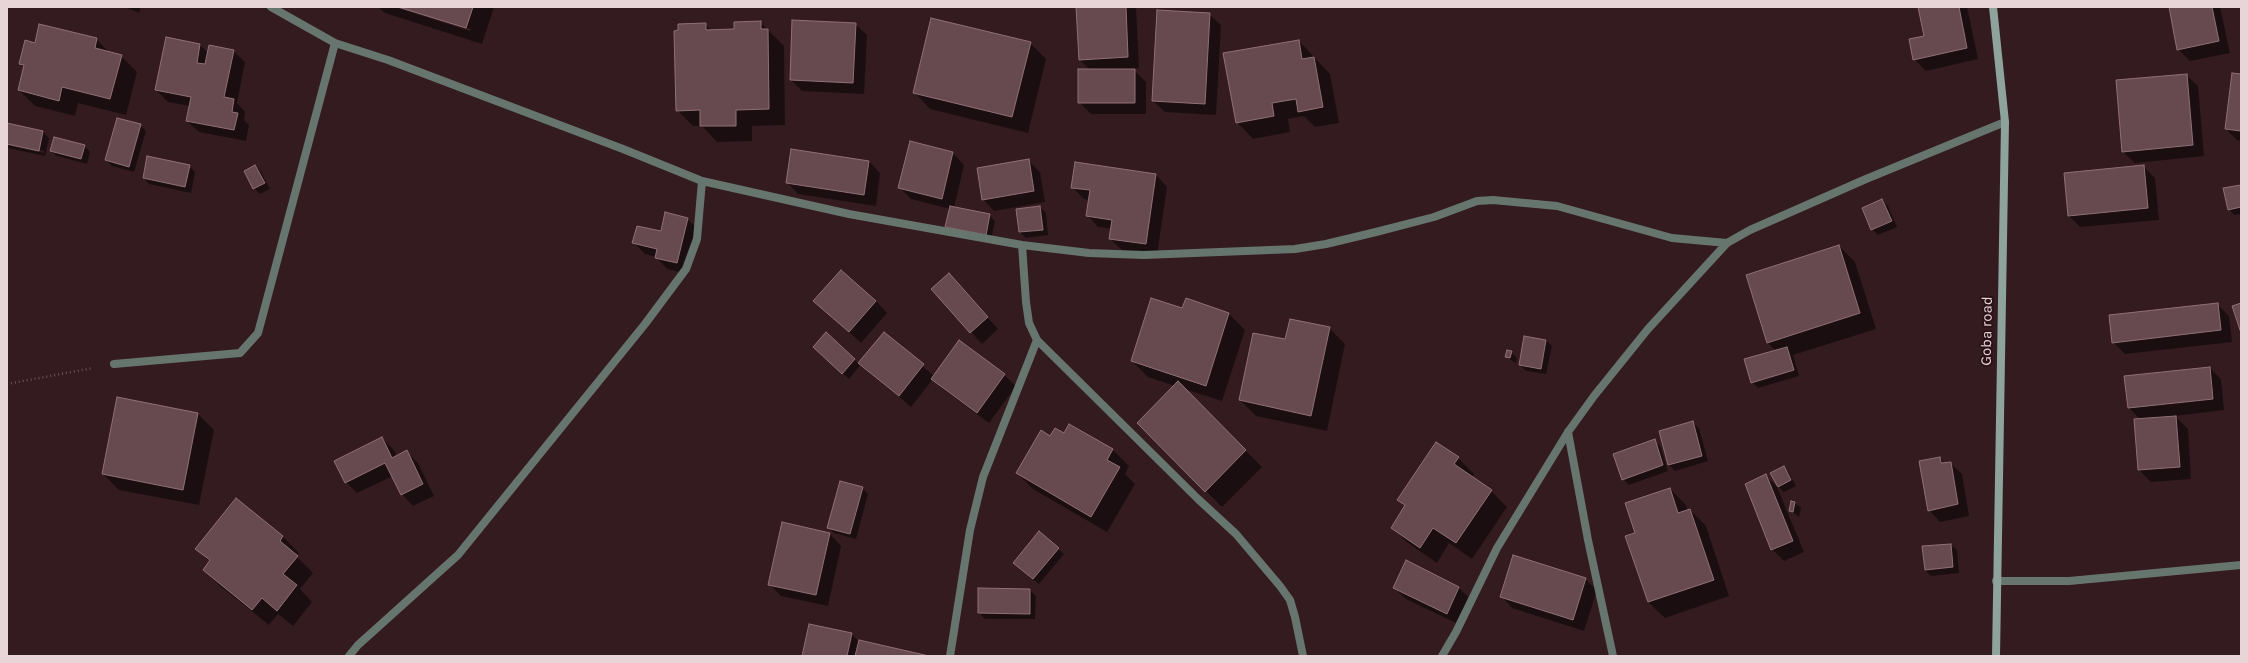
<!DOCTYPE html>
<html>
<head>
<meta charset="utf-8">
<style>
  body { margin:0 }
  #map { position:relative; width:2248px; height:663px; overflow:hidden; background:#341b20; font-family:Karla,sans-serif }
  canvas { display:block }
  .frame { position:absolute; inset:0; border:8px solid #e7d5d8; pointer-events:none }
</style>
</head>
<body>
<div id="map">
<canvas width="2248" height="663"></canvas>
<div class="frame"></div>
</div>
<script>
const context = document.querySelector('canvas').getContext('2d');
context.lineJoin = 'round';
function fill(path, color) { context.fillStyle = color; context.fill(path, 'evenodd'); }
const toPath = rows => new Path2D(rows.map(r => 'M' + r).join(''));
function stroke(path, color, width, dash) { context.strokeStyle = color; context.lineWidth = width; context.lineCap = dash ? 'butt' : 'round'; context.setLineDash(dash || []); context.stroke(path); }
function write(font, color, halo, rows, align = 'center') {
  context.font = font + ' Karla,sans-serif'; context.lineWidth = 3.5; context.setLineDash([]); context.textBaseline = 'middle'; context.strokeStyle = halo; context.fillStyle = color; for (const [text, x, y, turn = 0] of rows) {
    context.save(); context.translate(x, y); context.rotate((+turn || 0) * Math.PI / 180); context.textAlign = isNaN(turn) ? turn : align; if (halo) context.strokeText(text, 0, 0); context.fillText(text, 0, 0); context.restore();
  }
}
fill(toPath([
  [125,7,141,7,139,13],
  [378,7,395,7,470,31,471,29,402,7,494,7,482,44,385,13],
  [1077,7,1136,7,1139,68,1133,69,1146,82,1146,114,1091,114,1079,102,1090,70,1080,60],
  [1919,7,1967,7,1978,59,1926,71,1914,59,1925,37],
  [2170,7,2220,7,2230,53,2190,61,2178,49],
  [1209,14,1221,25,1216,115,1165,112,1153,101],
  [760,22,784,46,785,125,752,126,752,141,717,142,702,126,693,126,677,110,705,24,712,31,735,30],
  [855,24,867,35,864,94,802,91,791,80],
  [166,38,200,45,208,53,233,51,245,62,237,103,245,112,244,120,249,125,246,141,199,132,187,121,190,106,168,102,156,90],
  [96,39,110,53,121,56,137,72,126,115,78,103,75,116,35,106,19,90,24,68,20,63,35,44],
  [1299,41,1330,74,1339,123,1315,127,1304,116,1288,119,1290,132,1253,139,1237,122],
  [1030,43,1046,59,1028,133,930,109,914,92],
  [2186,75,2198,86,2204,156,2135,163,2123,152],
  [2241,75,2241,141,2237,140,2226,129],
  [7,124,43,132,49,138,45,156,7,148,7,145,44,153,44,151,7,143],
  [140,125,146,131,134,172,112,166,106,160],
  [54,138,85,146,90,152,87,164,57,156,51,151],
  [953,153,964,165,954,208,989,215,995,221,991,240,952,232,946,226,950,209,911,199,899,187],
  [1028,160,1040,172,1045,202,994,211,983,199],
  [869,161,880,173,876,206,798,194,787,182],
  [189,166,195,172,191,193,149,184,144,178],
  [255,166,261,172,270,189,260,194,254,188,245,172],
  [2144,167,2155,178,2159,220,2080,227,2069,216],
  [1156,175,1167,187,1157,255,1122,250,1110,239,1112,229,1098,227,1087,215,1089,200,1084,199,1072,187],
  [2241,186,2241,214,2234,215,2229,209],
  [1882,200,1888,206,1897,227,1878,235,1872,229],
  [1040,207,1046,213,1048,235,1026,238,1020,232,1017,210],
  [687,219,699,230,688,274,667,269,656,257,645,254,633,242,661,232],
  [1839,246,1855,262,1876,329,1793,355,1799,376,1758,388,1752,382,1776,351,1767,342],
  [960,286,998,329,982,344,971,332],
  [1186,300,1229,314,1245,330,1222,401,1184,389,1262,467,1222,507,1138,423,1175,386,1148,377,1132,361,1183,309],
  [815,301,876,301,887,313,861,343],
  [2217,304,2229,316,2232,342,2125,354,2113,342],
  [1329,328,1345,344,1327,431,1256,416,1240,400,1286,341],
  [884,333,934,376,1004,375,1016,386,989,423,944,390,933,379,911,407,861,364,849,379,820,353,826,334,859,364],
  [1546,340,1552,346,1546,374,1526,371,1520,365],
  [1511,352,1517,358,1516,363,1506,357],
  [2210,368,2221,379,2224,410,2175,416,2188,429,2191,479,2151,482,2139,470,2135,420,2141,420,2129,408,2125,377],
  [198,414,214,430,199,505,119,490,103,474],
  [1693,423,1699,428,1708,461,1675,471,1669,465,1660,432],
  [1070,426,1113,450,1129,466,1125,474,1135,484,1107,532,1033,489,1017,473,1051,437,1064,435],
  [382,438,394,450,397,456,406,451,418,463,434,496,413,506,402,494,393,476,357,493,346,482],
  [1654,441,1660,446,1668,471,1629,485,1623,479],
  [1458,458,1474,474,1472,478,1491,491,1507,507,1472,559,1449,543,1437,563,1408,543,1392,527,1405,506,1399,500],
  [1940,458,1945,464,1950,463,1962,474,1969,516,1940,522,1929,510],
  [1784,467,1789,473,1796,486,1784,492,1778,487],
  [1766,476,1777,487,1804,552,1784,561,1772,549],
  [862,488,868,494,856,539,834,533,828,527],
  [1670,489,1686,505,1688,511,1690,510,1706,526,1729,596,1665,618,1648,602,1636,533],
  [236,499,283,537,299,553,296,556,313,573,300,589,312,602,293,626,278,614,269,625,220,586,204,570,210,562,196,548],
  [1795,503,1801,508,1799,517,1790,510],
  [830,534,841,546,828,606,781,596,770,585],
  [1951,545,1957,550,1959,573,1931,576,1925,570],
  [1058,549,1064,554,1039,584,1020,569],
  [1585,579,1597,590,1584,631,1512,608,1501,596],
  [1394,588,1459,588,1470,599,1458,624,1406,599],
  [979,589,1030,590,1036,596,1035,619,985,619,979,613],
  [852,634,858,641,925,656,803,656]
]), '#0007');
const building = toPath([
  [398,7,473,7,466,28,398,7],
  [1076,7,1126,7,1128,57,1079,60,1076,7],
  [1918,7,1959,7,1967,48,1913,60,1909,39,1924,36,1918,7],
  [2169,7,2212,7,2219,41,2177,50,2169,7],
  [1157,10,1210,13,1205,104,1152,101,1157,10],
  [931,18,1031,42,1012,117,913,93,931,18],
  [792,20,856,23,853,83,790,80,792,20],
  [761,21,761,29,768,29,769,109,736,110,736,126,700,126,700,110,676,111,674,31,678,30,678,24,706,23,706,30,734,29,734,22,761,21],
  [39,24,97,38,95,48,122,55,110,99,62,87,59,101,18,90,24,65,19,64,25,40,35,43,39,24],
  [166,37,200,44,197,63,205,64,209,45,234,50,224,97,234,99,232,112,238,113,234,130,186,121,191,97,155,90,166,37],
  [1299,40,1302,59,1314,57,1323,107,1298,112,1296,99,1272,103,1274,116,1236,123,1223,53,1299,40],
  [1078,69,1135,69,1135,103,1078,103,1078,69],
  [2232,73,2241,74,2241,131,2225,129,2232,73],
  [2187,74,2193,145,2122,152,2116,80,2187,74],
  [117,118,141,124,129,167,105,160,117,118],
  [7,123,43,131,39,151,7,144,7,123],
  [54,137,85,145,81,159,50,151,54,137],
  [910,141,953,152,942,199,898,188,910,141],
  [791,149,869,161,864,195,786,183,791,149],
  [147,156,190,165,185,187,143,178,147,156],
  [1029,159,1034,191,982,200,977,168,1029,159],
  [1075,162,1156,174,1146,244,1109,239,1112,220,1086,216,1090,190,1071,188,1075,162],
  [255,165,265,183,253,189,244,171,255,165],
  [2144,165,2148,208,2068,216,2064,173,2144,165],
  [2241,185,2241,207,2228,210,2223,188,2241,185],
  [1882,199,1892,221,1871,230,1862,208,1882,199],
  [950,206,990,214,986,235,945,227,950,206],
  [1040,206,1043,230,1019,232,1016,209,1040,206],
  [665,212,688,218,677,263,655,258,657,249,632,243,637,226,661,231,665,212],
  [1839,245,1860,313,1767,343,1746,275,1839,245],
  [841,270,876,301,849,332,813,301,841,270],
  [949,273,988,317,970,333,931,289,949,273],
  [1151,298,1182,308,1186,298,1229,313,1206,386,1131,361,1151,298],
  [2218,303,2221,330,2112,343,2109,315,2218,303],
  [2241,303,2241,333,2232,306,2241,303],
  [1290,319,1330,327,1311,416,1239,400,1253,333,1285,339,1290,319],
  [826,332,855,359,842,374,813,347,826,332],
  [884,332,924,364,899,396,858,363,884,332],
  [1524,336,1546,340,1541,369,1519,365,1524,336],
  [959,340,1005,374,977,413,931,379,959,340],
  [1787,347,1794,370,1751,383,1744,359,1787,347],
  [1507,350,1512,351,1510,358,1505,357,1507,350],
  [2210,367,2213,399,2128,408,2124,376,2210,367],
  [1178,381,1246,450,1205,492,1137,423,1178,381],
  [117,397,198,413,183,490,102,474,117,397],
  [2176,416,2180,467,2138,470,2134,419,2176,416],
  [1693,421,1702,456,1668,465,1659,431,1693,421],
  [1069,424,1113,449,1107,460,1120,467,1091,517,1016,473,1041,430,1050,436,1055,428,1064,433,1069,424],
  [382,437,392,458,407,450,423,484,401,495,385,463,345,483,334,461,382,437],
  [1655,439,1663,465,1622,480,1613,454,1655,439],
  [1436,442,1459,457,1454,464,1492,490,1456,543,1433,528,1420,548,1391,528,1405,505,1397,500,1436,442],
  [1940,457,1941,463,1951,462,1958,504,1928,511,1919,461,1940,457],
  [1784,466,1791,480,1778,487,1770,473,1784,466],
  [1766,474,1793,541,1771,550,1745,484,1766,474],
  [840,481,863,487,850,534,827,528,840,481],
  [1670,488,1678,513,1690,509,1714,580,1648,602,1625,536,1635,533,1625,503,1670,488],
  [236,498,283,536,280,541,298,556,283,574,297,585,277,611,262,598,252,610,203,570,210,560,195,549,236,498],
  [1791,501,1795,502,1793,512,1789,511,1791,501],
  [782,522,830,533,816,595,768,585,782,522],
  [1039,531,1059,548,1033,579,1013,563,1039,531],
  [1951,544,1953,567,1925,570,1922,546,1951,544],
  [1513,555,1586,578,1573,620,1500,597,1513,555],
  [1406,560,1459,587,1447,614,1393,588,1406,560],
  [978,588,1030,589,1030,614,978,613,978,588],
  [809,624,852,633,847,656,802,656,809,624],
  [859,640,929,656,855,656,859,640]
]);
fill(building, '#674a50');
stroke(building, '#907076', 1);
stroke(toPath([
  [7,384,93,368]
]), '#6a5357', 2.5, [1, 3]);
stroke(toPath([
  [271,7,335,43,388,60,623,149,702,181,849,214,1022,245,1089,253,1144,255,1295,249,1326,244,1376,232,1434,217,1477,201,1493,200,1557,206,1672,238,1727,243],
  [1022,245,1026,302,1029,323,1037,340,1198,499,1236,534,1280,586,1290,600,1295,617,1303,656],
  [114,364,240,353,258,333,335,43],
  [1568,432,1588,540,1613,656],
  [1996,581,2069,581,2241,565],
  [349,656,358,645,458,555,645,324,686,269,697,239,702,181],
  [950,656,970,530,983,477,1037,340],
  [1442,656,1456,632,1497,548,1568,432,1594,396,1648,329,1727,243,1750,230,1866,179,2005,122]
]), '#67756f', 8);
stroke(toPath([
  [1993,7,2005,122,1996,656]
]), '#8da39b', 8);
write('15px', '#e7d5d8', '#291117', [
  ["Goba road",1987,331,-89]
]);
</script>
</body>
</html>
